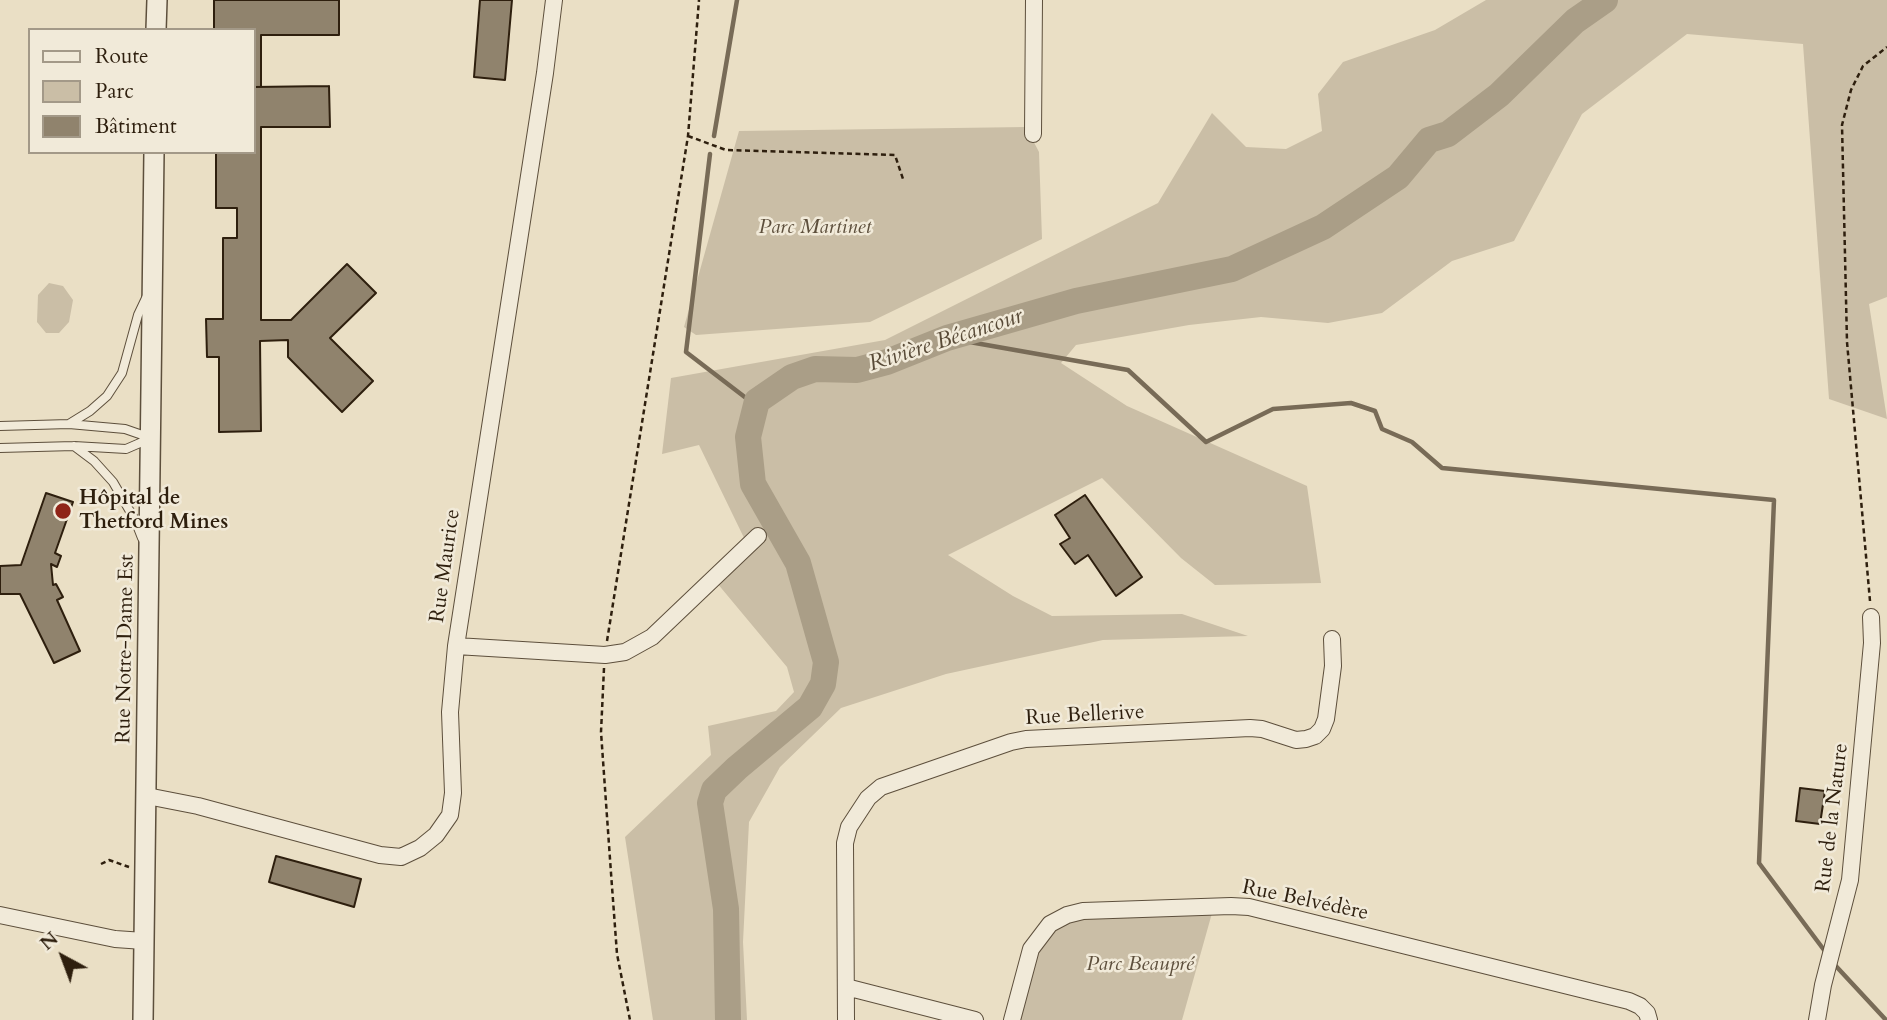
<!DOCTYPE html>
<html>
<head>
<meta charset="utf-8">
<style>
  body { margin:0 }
  #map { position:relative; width:1887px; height:1020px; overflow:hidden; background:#eadfc5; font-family:Cardo,serif }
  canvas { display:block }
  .legend { position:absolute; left:28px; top:28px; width:228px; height:126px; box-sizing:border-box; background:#f1ead9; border:2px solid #a39988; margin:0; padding:9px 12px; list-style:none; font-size:21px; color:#2e1f0e }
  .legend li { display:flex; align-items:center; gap:14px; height:35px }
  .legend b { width:35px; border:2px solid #a39988 }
  .north { position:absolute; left:28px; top:922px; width:70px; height:70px; -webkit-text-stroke:5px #f1ead9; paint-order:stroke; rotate:319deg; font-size:19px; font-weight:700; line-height:28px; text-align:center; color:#2e1f0e }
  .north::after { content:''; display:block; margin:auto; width:24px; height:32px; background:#2e1f0e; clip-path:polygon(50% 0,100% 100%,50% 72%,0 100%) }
</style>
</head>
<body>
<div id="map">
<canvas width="1887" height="1020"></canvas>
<ul class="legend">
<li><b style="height:9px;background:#f1ead9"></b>Route</li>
<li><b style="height:19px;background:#cabea6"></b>Parc</li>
<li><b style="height:19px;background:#90836d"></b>Bâtiment</li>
</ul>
<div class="north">N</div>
</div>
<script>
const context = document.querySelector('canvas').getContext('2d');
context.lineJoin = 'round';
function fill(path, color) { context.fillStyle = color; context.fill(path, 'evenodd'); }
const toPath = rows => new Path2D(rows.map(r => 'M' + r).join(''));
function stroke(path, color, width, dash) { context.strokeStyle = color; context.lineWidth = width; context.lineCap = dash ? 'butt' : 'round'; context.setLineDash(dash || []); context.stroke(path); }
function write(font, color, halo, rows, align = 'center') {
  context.font = font + ' Cardo,serif'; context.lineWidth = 5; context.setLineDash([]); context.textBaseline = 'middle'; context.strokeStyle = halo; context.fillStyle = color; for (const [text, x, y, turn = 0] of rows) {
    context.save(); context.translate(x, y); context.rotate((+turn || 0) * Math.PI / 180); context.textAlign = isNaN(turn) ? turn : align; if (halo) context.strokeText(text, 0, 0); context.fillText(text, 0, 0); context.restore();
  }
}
fill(toPath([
  [1486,0,1887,0,1887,297,1869,304,1887,419,1829,399,1803,44,1687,34,1582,114,1514,241,1452,261,1382,313,1328,323,1261,317,1189,325,1076,345,1061,363,1127,406,1307,486,1321,583,1215,585,1181,558,1102,478,948,555,1013,596,1052,616,1182,614,1248,636,1103,640,946,674,841,708,780,767,749,822,743,942,747,1020,653,1020,625,837,711,755,708,726,776,711,794,692,787,667,712,577,747,544,699,445,662,454,671,378,885,340,1158,203,1212,113,1246,147,1286,149,1322,131,1318,94,1343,62,1435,30],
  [1026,127,1039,152,1042,239,870,322,696,335,684,327,739,131],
  [49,283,63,286,73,300,69,322,59,333,46,333,37,322,38,295],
  [1214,906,1182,1020,1012,1020,1025,963,1067,915]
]), '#cabea6');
stroke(toPath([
  [714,136,737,0],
  [710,154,686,352,746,398,757,401],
  [947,338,1128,370,1206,442,1273,409,1351,403,1375,411,1382,429,1412,442,1442,468,1774,500,1759,863,1827,954],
  [1834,964,1886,1020]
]), '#786b57', 4.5);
stroke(toPath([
  [728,1020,726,909,710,803,714,790,737,768,810,707,823,684,826,662,798,563,753,484,748,437,757,401,792,377,815,369,857,370,887,362,947,338,1076,301,1232,269,1323,227,1398,177,1429,140,1448,134,1499,95,1575,21,1605,0]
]), '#aa9e87', 26);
const building = toPath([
  [214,0,339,0,339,35,261,35,261,87,254,87,254,30,214,30,214,0],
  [480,0,512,0,505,80,474,77,480,0],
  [329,86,330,127,261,127,261,320,291,320,347,264,376,293,330,338,373,381,342,412,288,357,288,340,260,341,261,431,219,432,219,357,207,357,206,319,223,319,223,238,237,238,237,208,216,208,216,152,254,152,254,87,329,86],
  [46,493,73,502,55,553,61,556,57,567,51,564,53,585,56,584,63,597,57,600,80,651,54,663,20,594,0,594,0,566,21,565,46,493],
  [1085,495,1142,577,1116,596,1088,555,1075,564,1060,544,1070,538,1055,515,1085,495],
  [1800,788,1825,791,1820,824,1796,821,1800,788],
  [276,856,361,879,354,907,269,882,276,856]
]);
fill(building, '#90836d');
stroke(building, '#2e1f0e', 2);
const service = toPath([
  [69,424,90,411,107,396,122,373,138,315,147,296],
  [0,426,69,424,125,429,148,437],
  [74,446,94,461,113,482,135,520,142,538],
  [0,448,74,446,126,449,149,439]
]);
const minor = toPath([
  [1033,134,1034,0],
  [456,646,605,655,625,652,652,637,758,536],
  [147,796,198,806,380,855,401,857,420,848,436,835,450,815,453,793,450,712,456,646,545,73,554,0],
  [0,915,115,939,144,941],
  [846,987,975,1020],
  [846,1020,845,843,849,827,868,798,881,787,1011,742,1026,739,1250,728,1262,729,1296,740,1306,739,1315,736,1322,729,1326,719,1333,666,1332,639],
  [1012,1020,1031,949,1050,924,1067,915,1083,911,1231,906,1249,907,1629,1001,1640,1006,1647,1013,1649,1020],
  [1817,1020,1823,985,1850,880,1872,643,1871,617]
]);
const tertiary = toPath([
  [156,30,157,0],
  [143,1020,154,152]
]);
stroke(service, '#5d4f3c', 10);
stroke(minor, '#5d4f3c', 18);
stroke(tertiary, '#5d4f3c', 22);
stroke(toPath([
  [688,136,726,150,895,155,903,179],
  [1870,601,1847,342,1842,125,1851,90,1863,66,1887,47],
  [607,641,688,136,699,0],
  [604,668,601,732,611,873,617,954,630,1020],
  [101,864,109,860,129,867]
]), '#2e1f0e', 2.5, [5, 3.5]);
stroke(service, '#f1ead9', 8);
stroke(minor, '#f1ead9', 16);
stroke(tertiary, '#f1ead9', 19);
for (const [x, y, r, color] of [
  [63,511,9,"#8f2418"]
]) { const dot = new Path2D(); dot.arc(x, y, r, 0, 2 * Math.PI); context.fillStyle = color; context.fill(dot); stroke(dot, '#f1ead9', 2.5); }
write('italic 21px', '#5d4f3c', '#f1ead9', [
  ["Parc Martinet",815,228],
  ["Parc Beaupré",1140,965]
]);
write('bold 21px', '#2e1f0e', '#f1ead9', [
  ["Hôpital de",79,499],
  ["Thetford Mines",79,523]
], 'left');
write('21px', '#2e1f0e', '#f1ead9', [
  ["Rue Maurice",446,566,-82],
  ["Rue Notre-Dame Est",126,649,-89],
  ["Rue Bellerive",1085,716,-3],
  ["Rue de la Nature",1833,818,-83],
  ["Rue Belvédère",1305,901,12]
]);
write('italic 23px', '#594b38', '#f1ead9', [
  ["Rivière Bécancour",946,341,-18]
]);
</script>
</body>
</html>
